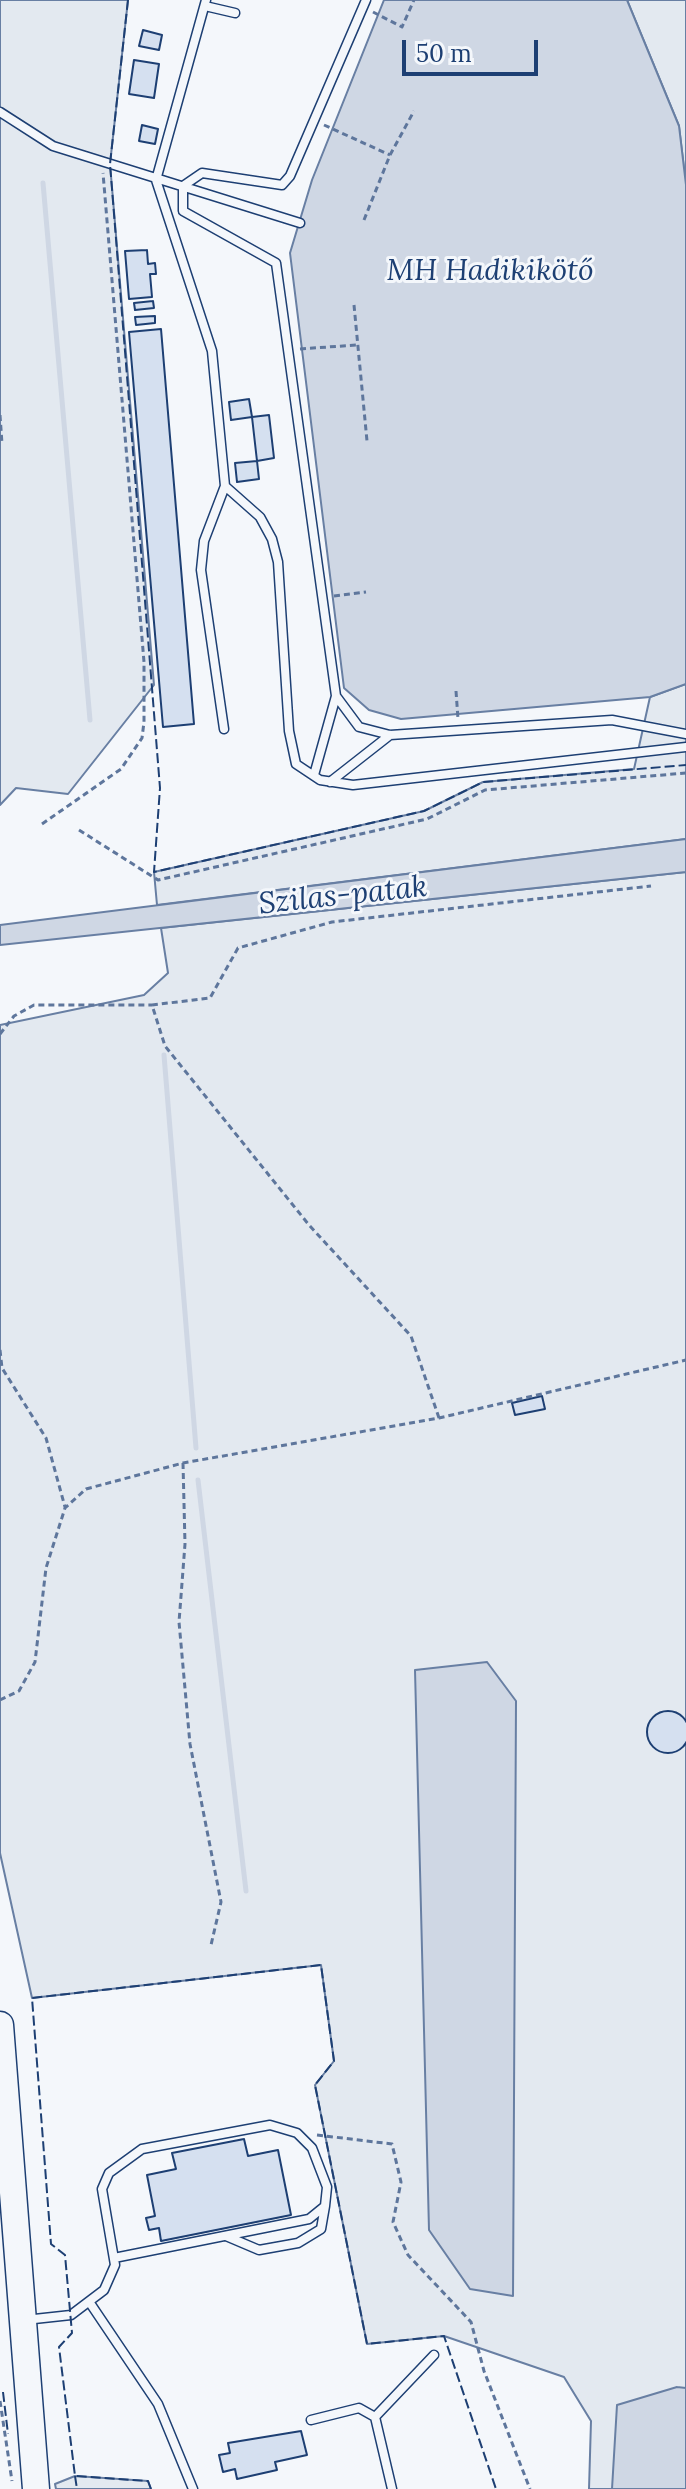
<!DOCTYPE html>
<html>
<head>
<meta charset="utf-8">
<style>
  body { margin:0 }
  #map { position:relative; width:686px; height:2489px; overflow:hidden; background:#f4f7fb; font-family:Lora,serif }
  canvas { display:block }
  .scale { position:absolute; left:402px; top:40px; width:136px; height:36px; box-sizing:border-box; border:4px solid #1d3f73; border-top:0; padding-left:10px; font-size:24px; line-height:28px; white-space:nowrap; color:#1d3f73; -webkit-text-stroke:6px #f4f7fb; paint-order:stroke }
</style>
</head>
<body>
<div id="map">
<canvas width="686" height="2489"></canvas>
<div class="scale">50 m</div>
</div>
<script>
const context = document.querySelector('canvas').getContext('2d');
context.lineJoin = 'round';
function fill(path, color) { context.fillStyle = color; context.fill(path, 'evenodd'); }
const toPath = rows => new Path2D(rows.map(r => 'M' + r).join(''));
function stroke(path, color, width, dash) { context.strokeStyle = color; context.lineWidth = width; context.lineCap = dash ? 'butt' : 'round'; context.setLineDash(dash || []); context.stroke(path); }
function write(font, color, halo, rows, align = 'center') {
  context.font = font + ' Lora,serif'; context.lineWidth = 6; context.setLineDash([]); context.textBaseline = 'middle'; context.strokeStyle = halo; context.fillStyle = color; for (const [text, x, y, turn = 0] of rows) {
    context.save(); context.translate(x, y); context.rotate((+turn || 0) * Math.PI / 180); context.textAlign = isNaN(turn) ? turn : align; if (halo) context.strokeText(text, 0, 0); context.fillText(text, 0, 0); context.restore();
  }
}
const green = toPath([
  [0,0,128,0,110,164,154,685,68,794,16,788,0,805,0,0],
  [627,0,686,0,686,185,679,126,627,0],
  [686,684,686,839,157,905,154,872,424,811,483,782,634,769,650,697,686,684],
  [686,872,686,2489,589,2489,591,2421,564,2377,444,2336,367,2344,315,2085,334,2061,321,1965,32,1998,0,1853,0,1025,144,995,168,973,161,928,686,872],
  [75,2476,148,2481,151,2489,56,2489,55,2484,75,2476]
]);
fill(green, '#e3e9f0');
stroke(green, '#687fa3', 2);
const water = toPath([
  [384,0,627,0,679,126,686,185,686,684,650,697,401,719,369,710,344,688,290,253,312,180,384,0],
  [686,839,686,872,0,945,0,925,686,839],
  [487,1662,516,1701,513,2296,470,2289,429,2230,415,1670,487,1662],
  [677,2387,686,2388,686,2489,612,2489,617,2405,677,2387]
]);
fill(water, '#cfd7e4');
stroke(water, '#687fa3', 2);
stroke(toPath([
  [43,183,90,720],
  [164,1055,196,1448],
  [198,1480,246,1891]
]), '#cfd7e4', 5);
const building = toPath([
  [143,30,162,35,159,50,139,46,143,30],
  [134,60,159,64,154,98,129,94,134,60],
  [142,125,158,129,155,144,139,141,142,125],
  [147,250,148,264,155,263,156,274,150,274,152,297,129,299,125,251,147,250],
  [153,301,154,308,135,310,134,303,153,301],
  [155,316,155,323,136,325,135,317,155,316],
  [161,329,194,724,163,727,129,332,161,329],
  [249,399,252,417,231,420,229,402,249,399],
  [269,415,274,458,257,461,252,417,269,415],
  [257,461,259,479,237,482,235,463,257,461],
  [542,1396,545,1409,515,1415,512,1403,542,1396],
  '647 1732a21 21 0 1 1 42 0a21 21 0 1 1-42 0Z',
  [244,2139,248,2156,278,2150,291,2215,161,2241,159,2228,149,2230,146,2218,155,2216,147,2175,176,2169,172,2153,244,2139],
  [301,2431,307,2455,275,2462,277,2470,237,2479,235,2469,223,2472,219,2455,230,2453,228,2443,301,2431]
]);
fill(building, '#d5e0f0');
stroke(building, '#1d3f73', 2);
const lane = toPath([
  [206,0,156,180,212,351,225,486,204,541,201,570,224,729],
  [366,0,290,176,282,185,202,173,183,186,183,211,276,263,336,696,359,727,390,735,612,720,686,734],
  [205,6,235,13],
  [0,112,53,146,300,223],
  [225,486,260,517,272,539,278,562,289,731,296,764,320,780,353,785,686,747],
  [314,775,336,696],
  [330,782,390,735],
  [226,2236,259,2250,298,2243,321,2229,325,2206],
  [90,2303,158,2404,193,2489],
  [25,2320,71,2315,104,2290,115,2265,102,2189,109,2173,142,2149,270,2125,297,2133,312,2148,327,2187,325,2206,309,2219,114,2258],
  [311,2420,359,2408,375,2417],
  [392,2489,375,2417,434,2355]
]);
const primary = toPath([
  [0,2025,36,2489]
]);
stroke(lane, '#1d3f73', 11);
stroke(primary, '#1d3f73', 29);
stroke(toPath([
  [373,12,402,27,414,0],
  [324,125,390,155],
  [364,220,390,155,414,111],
  [354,305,367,441],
  [300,349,356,345],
  [0,415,2,444],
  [334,596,366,592],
  [456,691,458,719],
  [42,824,121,769,142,738,144,722,144,662,103,173],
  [79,830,158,880,427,819,485,790,686,773],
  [0,1034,14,1016,34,1005,152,1005],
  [0,1350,2,1368,46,1438,65,1507],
  [439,1418,411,1336,309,1225,165,1046,152,1005,210,998,238,948,332,922,651,886],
  [183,1463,185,1544,179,1622,190,1744,221,1902,211,1945],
  [0,1700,19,1691,35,1662,46,1568,65,1508,86,1489,183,1463,439,1418,686,1360],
  [317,2135,392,2144,401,2182,393,2222,408,2255,471,2322,484,2371,530,2489],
  [0,2401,12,2481]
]), '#5e769c', 3, [6, 4]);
stroke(lane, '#f4f7fb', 8);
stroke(primary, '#f4f7fb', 26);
stroke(toPath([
  [128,0,110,164,160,788,154,872,424,811,483,782,686,765],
  [3,2392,8,2434],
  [75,2476,77,2489],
  [151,2489,148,2481,75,2476,59,2347,72,2333,65,2255,51,2244,32,1998,321,1965,334,2061,315,2085,367,2344,444,2336,496,2489]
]), '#1d3f73', 2, [10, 4]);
write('italic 30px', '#1d3f73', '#f4f7fb', [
  ["MH Hadikikötő",490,271],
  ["Szilas-patak",343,896,-6]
]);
</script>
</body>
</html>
